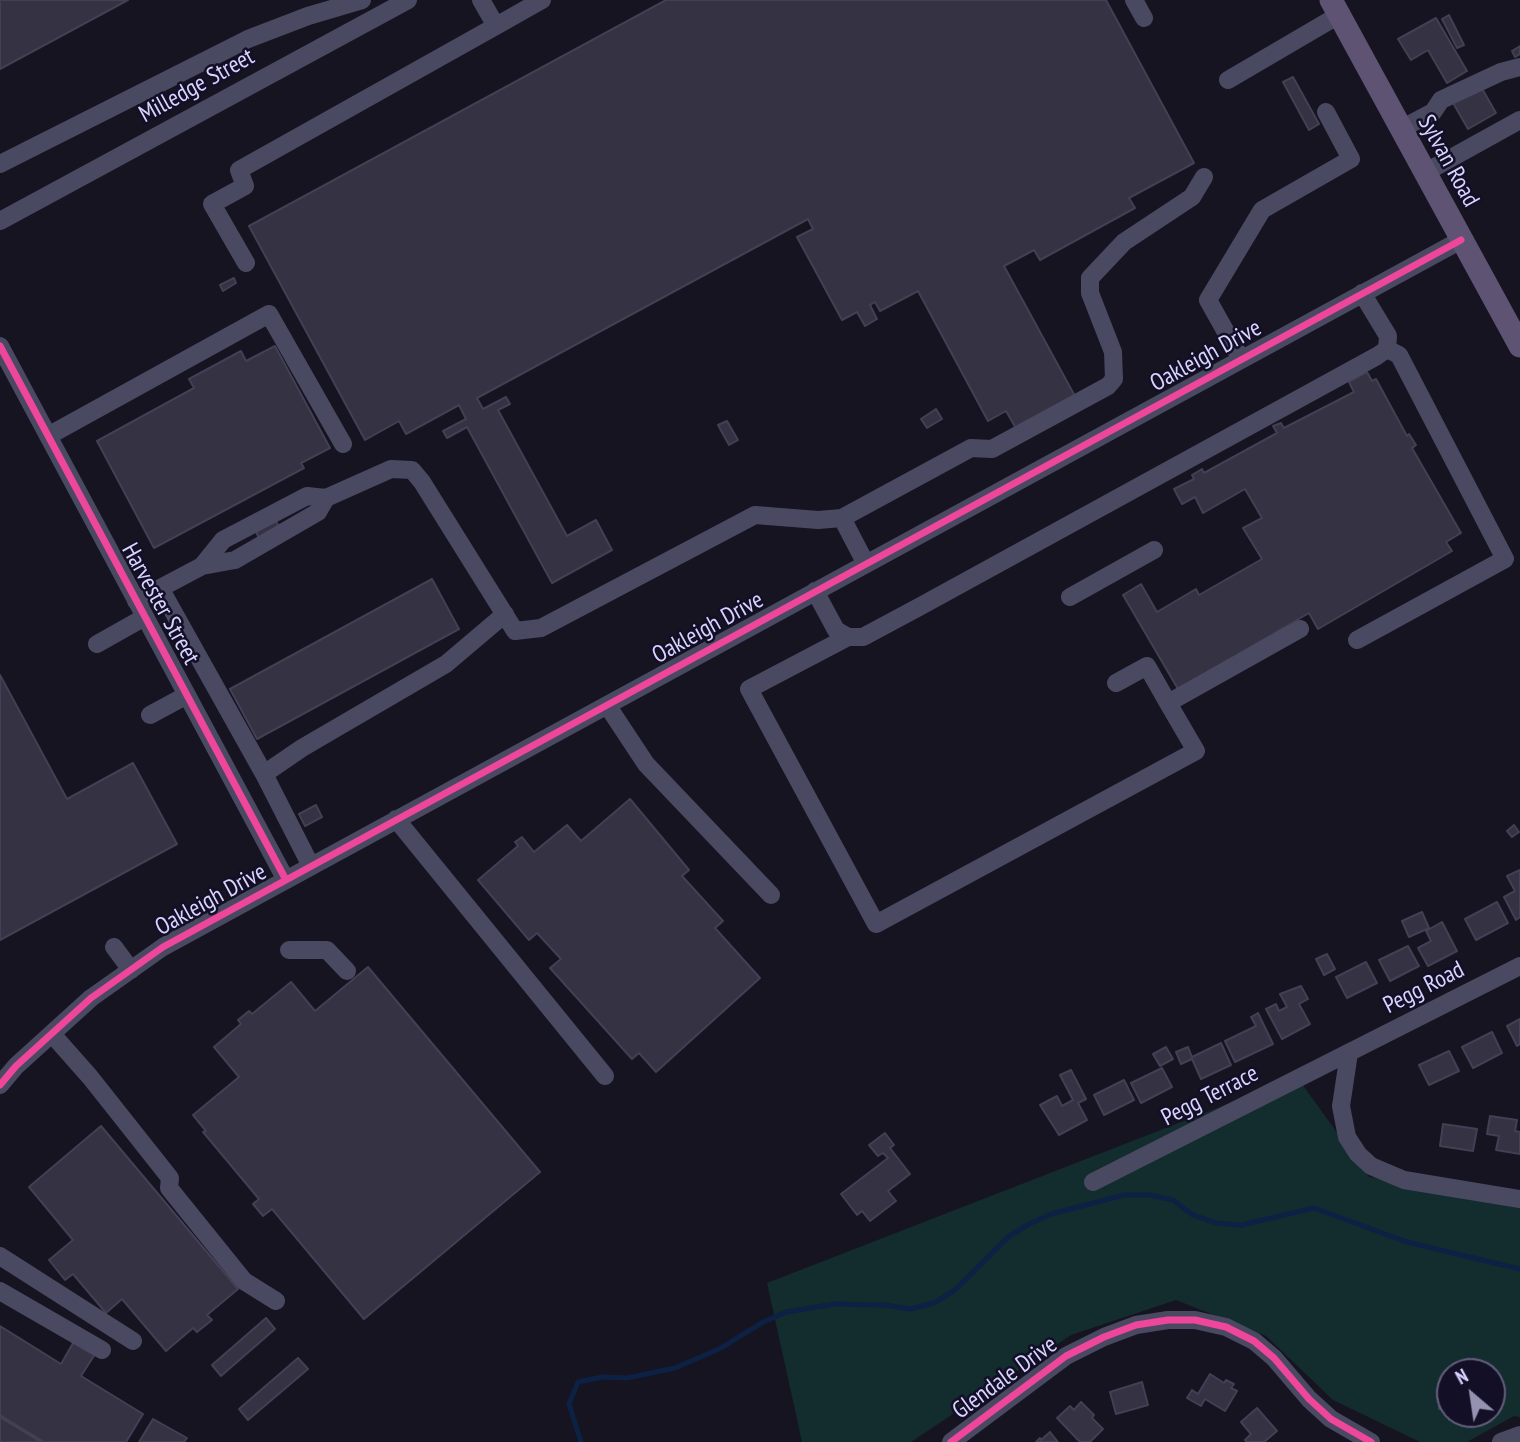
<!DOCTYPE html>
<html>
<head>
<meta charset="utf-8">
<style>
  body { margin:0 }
  #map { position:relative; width:1520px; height:1442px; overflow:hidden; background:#161421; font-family:"PT Sans Narrow",sans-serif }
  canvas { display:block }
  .north { position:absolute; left:1436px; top:1358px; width:70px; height:70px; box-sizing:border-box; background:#130f26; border:2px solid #625e7d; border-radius:50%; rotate:331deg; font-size:19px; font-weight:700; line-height:28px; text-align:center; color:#d9d4ff }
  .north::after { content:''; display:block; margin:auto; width:24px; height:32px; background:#9591b1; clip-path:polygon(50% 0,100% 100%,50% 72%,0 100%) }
</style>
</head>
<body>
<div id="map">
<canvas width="1520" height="1442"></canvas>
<div class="north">N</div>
</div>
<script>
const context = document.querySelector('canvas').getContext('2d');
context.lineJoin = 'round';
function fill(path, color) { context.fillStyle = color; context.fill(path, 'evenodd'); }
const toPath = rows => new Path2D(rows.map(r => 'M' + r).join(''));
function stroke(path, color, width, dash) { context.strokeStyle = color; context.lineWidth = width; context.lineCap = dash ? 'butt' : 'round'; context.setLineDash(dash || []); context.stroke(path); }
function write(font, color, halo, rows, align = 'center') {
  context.font = font + ' "PT Sans Narrow",sans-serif'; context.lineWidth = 5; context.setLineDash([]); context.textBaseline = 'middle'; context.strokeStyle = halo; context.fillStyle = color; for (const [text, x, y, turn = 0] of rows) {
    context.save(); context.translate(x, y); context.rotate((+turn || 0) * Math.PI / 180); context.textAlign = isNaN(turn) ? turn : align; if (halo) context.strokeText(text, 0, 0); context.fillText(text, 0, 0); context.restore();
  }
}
fill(toPath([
  [1297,1077,1369,1177,1520,1199,1520,1417,1514,1416,1467,1442,1420,1442,1333,1400,1266,1336,1176,1300,1071,1335,911,1442,802,1442,767,1283],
  [1450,1372,1492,1372,1492,1414,1450,1414]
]), '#132c2d');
stroke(toPath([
  [581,1442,569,1404,578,1382,602,1377,627,1378,675,1368,721,1348,763,1322,786,1312,835,1304,885,1305,910,1309,934,1303,955,1290,1008,1237,1029,1224,1051,1214,1124,1195,1149,1195,1173,1200,1193,1215,1216,1223,1241,1225,1314,1208,1407,1242,1520,1269]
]), '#0d2144', 5);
const building = toPath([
  [0,0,128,0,0,69,0,0],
  [666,0,1106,0,1194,163,1129,198,1135,208,1040,260,1034,250,1004,266,1076,398,1017,430,1006,411,988,421,918,291,880,311,875,302,870,305,877,319,865,326,857,312,842,320,797,237,813,229,808,219,477,398,483,409,506,397,510,404,498,410,567,536,596,520,612,550,552,583,467,427,447,438,443,431,466,419,459,405,406,434,399,421,365,440,249,226,666,0],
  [1449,15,1464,45,1457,48,1442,19,1449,15],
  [1436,18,1467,71,1447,83,1428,50,1411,60,1398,39,1436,18],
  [1520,46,1520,54,1515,57,1512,51,1520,46],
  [1293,77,1319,124,1309,130,1283,82,1293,77],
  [1480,85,1496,113,1468,129,1452,101,1480,85],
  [234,278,236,283,223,291,220,285,234,278],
  [275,346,330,448,301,463,304,468,154,548,97,441,194,388,189,379,241,351,246,361,275,346],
  [1367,372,1372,381,1376,379,1407,436,1409,434,1416,445,1412,448,1461,533,1446,542,1452,551,1318,629,1309,613,1178,689,1123,595,1141,584,1157,612,1196,589,1199,595,1262,559,1243,528,1262,518,1245,489,1203,513,1195,497,1182,504,1174,489,1194,479,1192,475,1202,469,1204,473,1277,433,1273,426,1281,423,1284,428,1354,392,1349,382,1367,372],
  [936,409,942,419,927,428,921,419,936,409],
  [727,421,738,440,729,445,718,425,727,421],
  [275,519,280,529,260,540,255,530,275,519],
  [432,579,459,629,257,739,230,689,432,579],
  [0,675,67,799,133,763,177,844,0,940,0,675],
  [630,799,689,870,682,876,723,921,715,928,760,978,656,1072,639,1053,632,1059,550,968,561,959,537,933,529,940,478,880,518,846,515,842,522,837,534,852,567,825,581,841,630,799],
  [316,805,322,817,305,826,299,814,316,805],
  [1514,825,1519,832,1512,837,1507,831,1514,825],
  [1520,870,1520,917,1516,920,1504,897,1515,891,1507,876,1520,870],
  [1497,902,1508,923,1476,940,1465,919,1497,902],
  [1422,912,1429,928,1409,937,1402,921,1422,912],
  [1442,922,1457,951,1428,966,1418,948,1431,941,1426,931,1442,922],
  [1408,946,1419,966,1390,981,1379,960,1408,946],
  [1327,954,1335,969,1324,975,1316,959,1327,954],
  [1366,962,1377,983,1347,998,1336,977,1366,962],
  [368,967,540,1172,364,1319,272,1209,263,1216,253,1204,259,1199,203,1132,206,1131,193,1115,239,1077,214,1047,241,1024,238,1020,249,1011,252,1014,291,982,315,1011,368,967],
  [1301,986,1308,999,1299,1004,1310,1024,1282,1039,1266,1009,1276,1004,1279,1011,1287,1007,1280,994,1301,986],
  [1258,1013,1273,1044,1235,1062,1225,1041,1256,1026,1251,1017,1258,1013],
  [1520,1019,1520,1044,1517,1046,1507,1026,1520,1019],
  [1492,1032,1502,1053,1473,1068,1462,1047,1492,1032],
  [1221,1043,1231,1065,1201,1079,1192,1059,1181,1064,1176,1052,1188,1047,1192,1057,1221,1043],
  [1166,1047,1173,1059,1160,1066,1153,1054,1166,1047],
  [1449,1051,1459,1071,1429,1085,1419,1065,1449,1051],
  [1162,1068,1172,1087,1141,1103,1131,1083,1162,1068],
  [1071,1070,1086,1099,1078,1103,1087,1120,1059,1135,1040,1105,1057,1096,1062,1106,1073,1100,1060,1075,1071,1070],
  [1124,1080,1134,1100,1104,1115,1094,1095,1124,1080],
  [1490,1116,1517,1120,1515,1131,1520,1132,1520,1154,1496,1150,1499,1136,1487,1134,1490,1116],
  [1443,1124,1477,1129,1473,1151,1440,1146,1443,1124],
  [101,1126,238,1289,207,1315,212,1320,197,1332,193,1328,166,1351,122,1299,106,1313,73,1274,65,1280,49,1260,73,1240,29,1187,101,1126],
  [885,1133,894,1145,890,1148,910,1174,888,1191,896,1201,870,1221,862,1211,857,1215,841,1194,888,1158,883,1153,878,1156,869,1145,885,1133],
  [266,1318,275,1329,221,1376,212,1365,266,1318],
  [0,1326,61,1364,76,1338,97,1351,81,1376,143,1414,126,1442,44,1442,0,1415,0,1326],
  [298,1358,308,1369,248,1420,239,1409,298,1358],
  [1210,1374,1224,1383,1226,1380,1234,1384,1231,1388,1237,1391,1225,1411,1205,1399,1201,1406,1187,1398,1192,1390,1198,1394,1210,1374],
  [1443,1379,1450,1379,1450,1414,1447,1414,1447,1409,1439,1409,1439,1383,1443,1383,1443,1379],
  [1142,1382,1148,1405,1116,1414,1110,1392,1142,1382],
  [1081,1402,1094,1415,1092,1418,1103,1429,1090,1442,1080,1442,1057,1418,1070,1406,1074,1410,1081,1402],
  [1257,1408,1277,1431,1264,1442,1247,1442,1245,1440,1251,1434,1241,1422,1257,1408],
  [0,1417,41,1442,0,1442,0,1417],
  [153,1419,187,1438,184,1442,139,1442,153,1419],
  [1050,1432,1058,1442,1036,1442,1040,1438,1041,1440,1050,1432]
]);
fill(building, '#343243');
stroke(building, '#433f54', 2);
stroke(toPath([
  [1134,0,1144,18],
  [496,26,542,0],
  [1228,80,1339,15],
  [1401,129,1433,112,1441,100,1501,72,1520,67],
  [0,164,248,39,308,16,362,0],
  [1426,172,1520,120],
  [0,221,408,0],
  [246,263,212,204,245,186,239,170,496,26,481,0],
  [0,346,286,880],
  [1241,359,1208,300,1262,210,1351,159,1326,112],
  [48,436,269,314,343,444],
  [842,518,866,564],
  [202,566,223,540,307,496,326,498],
  [160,588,264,774],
  [815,591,836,630,848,637,863,637,919,607,1377,356,1387,349,1388,336,1362,293],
  [1070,597,1154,550],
  [136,601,202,566,235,560,318,512,326,498,391,469,412,470,422,482,515,631,541,628,755,515,818,520,842,518,971,448,992,449,1108,386,1114,379,1113,352,1090,293,1090,278,1124,242,1192,197,1204,177],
  [848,637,749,689,876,924,1196,751,1168,703,1300,629],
  [1357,640,1505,559,1399,355,1387,349],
  [97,644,145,617],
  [1116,683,1147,666,1168,703],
  [607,705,646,764,771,895],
  [150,715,187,695],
  [396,819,605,1076],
  [311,866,264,774,302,748,446,664,505,614],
  [114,947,131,970],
  [289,950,327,950,347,971],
  [52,1034,90,1077,170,1178,169,1188,244,1281,276,1301],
  [1349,1053,1341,1106,1347,1137,1358,1154,1371,1166,1404,1180,1520,1199],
  [0,1085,16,1066,91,998,163,947,1461,240],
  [1093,1182,1520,966],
  [0,1256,133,1341],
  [0,1291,102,1350],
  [951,1442,1066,1356,1104,1337,1136,1325,1168,1320,1195,1320,1226,1327,1254,1341,1274,1358,1309,1399,1331,1419,1371,1442],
  [1501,1442,1520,1435]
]), '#4a4962', 18);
stroke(toPath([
  [1331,0,1520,346]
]), '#5e5373', 23);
stroke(toPath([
  [0,346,286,880],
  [0,1085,16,1066,91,998,163,947,1461,240],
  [951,1442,1066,1356,1104,1337,1136,1325,1168,1320,1195,1320,1226,1327,1254,1341,1274,1358,1309,1399,1331,1419,1371,1442]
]), '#ed469a', 7);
write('24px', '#d9d4ff', '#130f26', [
  ["Milledge Street",197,86,-29],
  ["Sylvan Road",1448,161,61],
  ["Oakleigh Drive",1206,356,-29],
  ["Harvester Street",160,604,61],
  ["Oakleigh Drive",708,628,-29],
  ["Oakleigh Drive",211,900,-29],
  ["Pegg Road",1424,988,-27],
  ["Pegg Terrace",1210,1096,-27],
  ["Glendale Drive",1005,1378,-36]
]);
</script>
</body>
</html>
